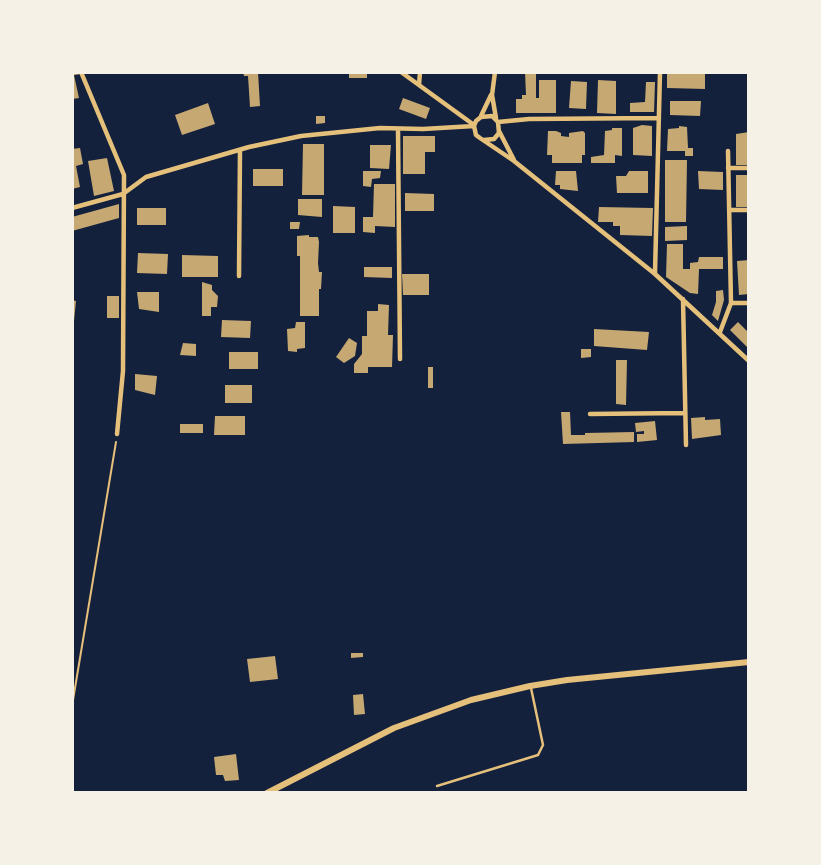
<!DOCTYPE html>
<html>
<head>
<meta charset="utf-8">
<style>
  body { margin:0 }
  #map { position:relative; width:821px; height:865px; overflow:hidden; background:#14213d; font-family:"Libre Baskerville",serif }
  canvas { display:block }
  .frame { position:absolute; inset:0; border:74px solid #f6f1e7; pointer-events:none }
</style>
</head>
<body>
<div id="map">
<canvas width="821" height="865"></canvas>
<div class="frame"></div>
</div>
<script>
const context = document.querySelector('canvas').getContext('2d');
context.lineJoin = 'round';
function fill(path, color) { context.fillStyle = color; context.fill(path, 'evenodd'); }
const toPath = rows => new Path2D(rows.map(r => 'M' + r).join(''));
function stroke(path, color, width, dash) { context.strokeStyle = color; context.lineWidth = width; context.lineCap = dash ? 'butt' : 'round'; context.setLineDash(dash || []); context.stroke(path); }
fill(toPath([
  [243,72,258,72,260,106,250,107,248,76,244,76],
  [349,72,367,72,367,78,349,78],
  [525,72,536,72,536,98,539,98,539,80,556,80,556,113,516,113,516,99,522,99,522,95,526,95],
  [667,72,705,72,705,89,667,88],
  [74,75,79,98,72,99,72,76],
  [598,80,616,81,616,114,597,113],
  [571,81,587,82,586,109,569,108],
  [646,82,655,82,654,112,630,112,630,103,645,102],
  [403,98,430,108,426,119,399,109],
  [670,101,701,101,700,116,670,115],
  [208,103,215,124,182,135,175,115],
  [316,116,325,116,325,123,316,124],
  [642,125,652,126,652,156,633,155,633,128],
  [679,126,687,127,688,148,693,148,693,156,685,156,685,151,667,151,668,129,679,128],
  [612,128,622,128,622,156,615,155,615,163,591,163,591,157,604,155,605,131,612,130],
  [548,131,556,131,561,133,561,136,569,137,569,133,583,131,585,133,585,155,582,155,582,163,552,163,552,155,547,155],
  [749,132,749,165,736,165,736,134],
  [403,136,435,136,435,152,425,152,425,174,403,174],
  [303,144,324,144,324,195,302,195],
  [370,145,391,145,389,169,370,168],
  [80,148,83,164,76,166,80,187,72,189,72,149],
  [107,158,114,191,94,196,88,161],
  [665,160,687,160,686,222,665,222],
  [253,169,283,169,283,186,253,186],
  [363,171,381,171,380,178,372,179,371,187,363,186],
  [556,171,576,171,578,191,560,189,560,185,555,185],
  [629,171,648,171,648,193,617,193,616,176,626,176],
  [698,171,723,172,723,190,699,189],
  [736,175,749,175,749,207,736,207],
  [374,184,395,184,395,227,375,226,375,233,363,232,363,217,373,217],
  [405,193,434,194,434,211,405,211],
  [298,199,322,199,322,217,298,215],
  [119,204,119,218,72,231,72,217],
  [333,206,355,207,355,233,333,233],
  [599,207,653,208,652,236,620,235,620,226,613,226,613,222,598,222],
  [137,208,166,208,166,225,137,225],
  [290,222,300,222,299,229,290,229],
  [687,226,687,240,665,241,665,227],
  [309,235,309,237,318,237,319,242,318,263,319,272,322,272,321,289,319,289,319,316,300,316,300,256,297,256,297,236],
  [667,244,683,244,683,269,690,269,690,263,698,262,699,257,723,257,723,269,699,269,698,294,690,293,666,277],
  [138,253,168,254,167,274,137,273],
  [182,255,218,256,218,277,182,277],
  [749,260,749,294,739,295,737,261],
  [364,267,392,267,392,278,364,277],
  [402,274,429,274,429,295,403,295],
  [202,282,212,285,212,290,218,296,217,307,211,307,211,316,202,316],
  [723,290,724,300,718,321,712,315,716,302,716,291],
  [137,292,159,292,159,312,139,309],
  [107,296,119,296,119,318,107,318],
  [72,300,76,301,74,321,72,321],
  [378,304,389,305,388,335,393,335,392,367,368,367,368,373,354,373,354,364,362,354,362,336,367,336,367,311,378,311],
  [222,320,251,321,250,338,221,337],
  [296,322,305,322,305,348,297,349,297,352,288,351,287,329,295,328],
  [738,322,749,333,749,349,730,330],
  [594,329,649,332,647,350,594,346],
  [349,338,357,343,355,356,344,363,336,357],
  [183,343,196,344,196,356,180,355],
  [581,349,591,349,591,357,581,358],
  [229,352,258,352,258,369,229,369],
  [616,360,627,360,626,405,616,404],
  [428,367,433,367,433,388,428,388],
  [135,374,157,376,155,395,135,390],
  [225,385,252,385,252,403,225,403],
  [561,412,570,412,571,435,585,435,585,433,634,432,634,442,563,444],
  [215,416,245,416,245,435,214,435],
  [705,417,705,420,720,419,721,435,692,439,691,418],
  [655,421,657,440,637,442,637,434,644,434,644,431,636,432,635,423],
  [180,424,203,424,203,433,180,433],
  [351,653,363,653,363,657,351,658],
  [275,656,278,679,250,682,247,659],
  [363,694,365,714,354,715,353,695],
  [236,754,239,780,225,781,223,775,216,775,214,757]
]), '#c6a872');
stroke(toPath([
  [72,706,116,442]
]), '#e5c07b', 2);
stroke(toPath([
  [437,786,538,755,543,745,531,688]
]), '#e5c07b', 2.5);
stroke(toPath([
  [81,72,124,175,123,371,117,434],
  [401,72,474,125],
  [495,72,492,95,496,118],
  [72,73,79,72],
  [419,85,420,72],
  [481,116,491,95],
  [498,122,529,119,659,118],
  [398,129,400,359],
  [499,131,514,160],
  [484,140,494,139,499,133,498,122,492,116,481,117,476,121,474,126,476,135,480,138,514,161,655,274,749,361],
  [728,151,731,303],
  [728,168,749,168],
  [72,208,123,194,146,177,249,147,301,136,380,128,423,129,474,126],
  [729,210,749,210],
  [655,273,660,72],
  [239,276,240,150],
  [683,299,686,445],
  [720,332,731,303,749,303],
  [590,414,684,413]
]), '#e5c07b', 4.5);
stroke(toPath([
  [267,793,394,728,471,700,530,686,567,680,749,662]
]), '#e5c07b', 6);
</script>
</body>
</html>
